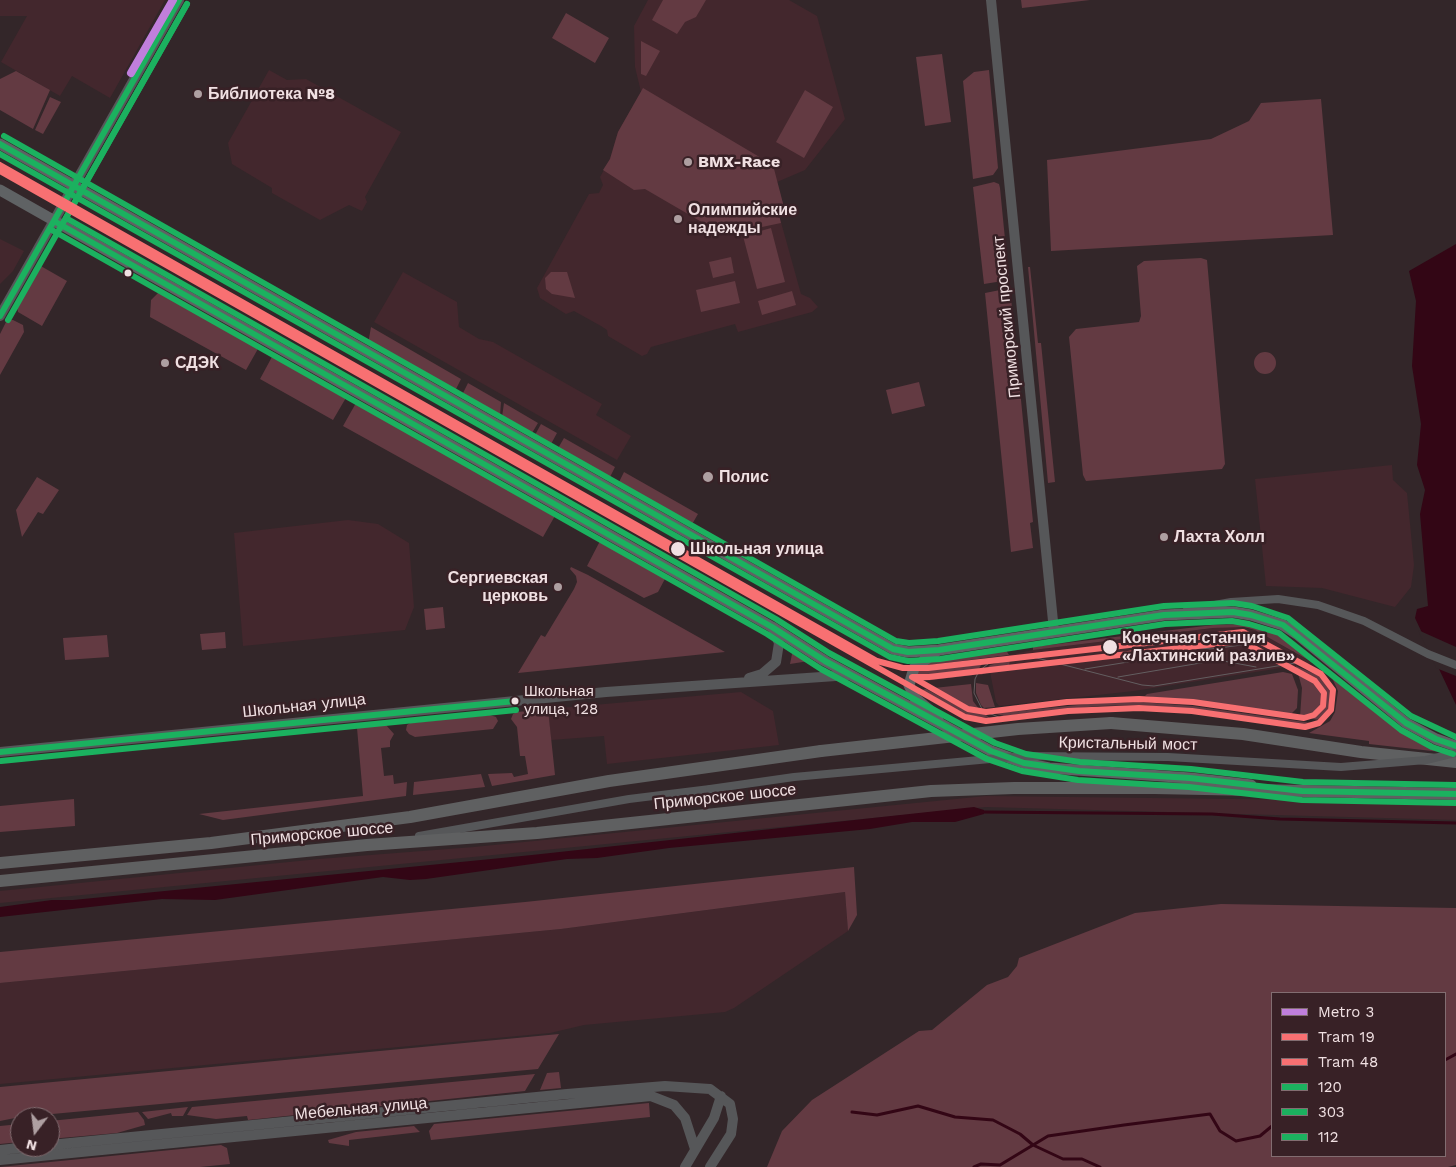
<!DOCTYPE html>
<html>
<head>
<meta charset="utf-8">
<style>
  body { margin:0 }
  #map { position:relative; width:1456px; height:1167px; overflow:hidden; background:#332629; font-family:"Work Sans",sans-serif }
  canvas { display:block }
  .legend { position:absolute; left:1271px; top:992px; width:175px; height:165px; box-sizing:border-box; background:#382126; border:1px solid #826d71; margin:0; padding:6px 9px; list-style:none; font-size:15px; color:#f0e0e2 }
  .legend li { display:flex; align-items:center; gap:10px; height:25px }
  .legend b { width:25px; border:1px solid #826d71 }
  .north { position:absolute; left:10px; top:1107px; width:50px; height:50px; box-sizing:border-box; background:#382126; border:1px solid #826d71; border-radius:50%; rotate:195deg; font-size:14px; font-weight:700; line-height:20px; text-align:center; color:#f0e0e2 }
  .north::after { content:''; display:block; margin:auto; width:18px; height:22px; background:#ae9fa1; clip-path:polygon(50% 0,100% 100%,50% 72%,0 100%) }
</style>
</head>
<body>
<div id="map">
<canvas width="1456" height="1167"></canvas>
<ul class="legend">
<li><b style="height:6px;background:#c07fdc"></b>Metro 3</li>
<li><b style="height:6px;background:#f87072"></b>Tram 19</li>
<li><b style="height:6px;background:#f87072"></b>Tram 48</li>
<li><b style="height:6px;background:#1bb15f"></b>120</li>
<li><b style="height:6px;background:#1bb15f"></b>303</li>
<li><b style="height:6px;background:#1bb15f"></b>112</li>
</ul>
<div class="north">N</div>
</div>
<script>
const context = document.querySelector('canvas').getContext('2d');
context.lineJoin = 'round';
function fill(path, color) { context.fillStyle = color; context.fill(path, 'evenodd'); }
const toPath = rows => new Path2D(rows.map(r => 'M' + r).join(''));
function stroke(path, color, width, dash) { context.strokeStyle = color; context.lineWidth = width; context.lineCap = dash ? 'butt' : 'round'; context.setLineDash(dash || []); context.stroke(path); }
function write(font, color, halo, rows, align = 'center') {
  context.font = font + ' "Work Sans",sans-serif'; context.lineWidth = 5; context.setLineDash([]); context.textBaseline = 'middle'; context.strokeStyle = halo; context.fillStyle = color; for (const [text, x, y, turn = 0] of rows) {
    context.save(); context.translate(x, y); context.rotate((+turn || 0) * Math.PI / 180); context.textAlign = isNaN(turn) ? turn : align; if (halo) context.strokeText(text, 0, 0); context.fillText(text, 0, 0); context.restore();
  }
}
fill(toPath([
  [0,0,165,0,110,98,72,76,60,96,1,62,27,16,0,16],
  [648,0,789,0,817,16,845,119,805,170,777,182,785,211,779,215,801,294,810,298,818,307,812,312,738,332,735,324,651,347,647,354,642,356,608,336,607,330,601,326,574,311,566,314,540,298,537,288,589,194,599,193,603,185,600,177,610,159,618,132,641,92,635,67,634,26],
  [269,70,287,80,306,79,401,132,365,197,367,202,362,211,349,205,320,220,272,193,272,188,232,164,228,143],
  [0,239,24,251,13,271,0,284],
  [403,272,457,302,459,327,479,339,493,342,602,404,596,415,631,436,617,460,374,322],
  [1392,465,1393,480,1407,493,1414,565,1411,587,1395,607,1322,588,1266,586,1255,479],
  [348,520,378,524,409,543,414,607,405,630,243,646,234,533],
  [1230,626,1255,630,1313,663,1134,691,999,706,996,702,990,672,1009,666,1009,655,1033,650],
  [741,692,773,711,779,745,607,764,604,736,551,740,548,709],
  [986,796,1318,800,1456,805,1456,820,986,807,0,903,0,891,319,859,474,847],
  [845,892,848,931,734,1008,725,1012,584,1025,550,1033,0,1084,0,983,561,929]
]), '#43272d');
fill(toPath([
  [663,0,706,0,696,17,685,22,677,34,652,20],
  [1021,0,1090,0,1022,8],
  [566,13,609,38,595,63,552,38],
  [641,41,660,51,646,76,641,74],
  [942,54,951,122,925,126,916,57],
  [989,70,998,168,993,175,973,179,963,81,974,72],
  [16,71,50,90,33,129,0,110,0,79],
  [643,88,773,165,785,211,779,215,781,223,724,235,645,189,634,190,603,170,610,159,618,132],
  [805,90,833,107,804,158,776,142],
  [50,97,61,102,43,134,35,130],
  [1321,99,1333,235,1051,251,1047,160,1211,139,1249,121,1261,103],
  [994,182,999,184,1000,188,1009,280,984,284,973,187],
  [771,228,785,282,757,289,743,236],
  [731,257,734,273,713,278,709,262],
  [1201,258,1207,260,1225,464,1222,469,1086,481,1083,475,1069,337,1076,329,1139,322,1141,316,1137,266,1144,261],
  [39,265,67,281,42,326,18,312,17,306],
  [1028,267,1030,267,1038,343,1041,343,1055,482,1048,483],
  [551,272,567,272,575,298,552,294,546,289,545,278],
  [735,281,740,303,701,312,696,290],
  [1010,288,1033,522,1030,523,1033,548,1011,552,985,293],
  [160,291,259,347,246,370,150,317,151,300],
  [792,291,796,305,762,315,758,301],
  [7,320,13,320,23,325,24,332,0,375,0,334],
  [371,327,461,379,455,391,453,392,368,344],
  '1254 363a11 11 0 1 1 22 0a11 11 0 1 1-22 0Z',
  [273,355,347,396,333,420,260,379],
  [919,382,925,406,892,414,886,390],
  [468,383,501,402,500,416,494,412,492,415,461,397],
  [356,403,556,514,543,537,343,426],
  [504,403,538,423,532,433,502,417],
  [541,424,557,433,551,444,535,435],
  [564,438,615,467,609,479,557,450],
  [624,472,698,514,691,526,618,484],
  [37,477,59,490,43,514,38,512,22,537,16,510],
  [600,541,666,577,658,592,644,598,587,566],
  [571,567,588,575,725,652,518,673,541,635,545,637,574,589,577,582,576,576,570,569],
  [443,607,445,628,426,630,424,609],
  [1245,624,1261,627,1291,640,1390,721,1442,749,1441,752,1369,744,1369,741,1309,733,1330,721,1335,712,1338,691,1333,680,1324,670,1310,661,1255,630,1244,627,1213,628,1033,650,1033,647,1213,625],
  [225,632,226,648,202,650,200,634],
  [107,635,109,657,65,660,63,638],
  [793,649,809,658,809,661,790,664],
  [1006,650,1009,655,922,666,934,661],
  [1010,660,1009,666,980,675,990,665],
  [983,663,974,675,915,682,918,671],
  [1296,666,1320,676,1330,691,1331,699,1328,709,1319,720,1300,717,1302,688],
  [1283,672,1292,674,1298,690,1297,708,1290,715,1145,696,1147,694],
  [976,683,988,685,995,707,984,708,981,705,976,693],
  [971,684,973,701,979,709,964,705,934,688],
  [926,689,963,709,983,713,990,718,966,715,921,690],
  [1139,702,1193,706,1312,723,1297,725,1193,709,1139,705,1098,706,1004,716,989,712,1010,712,1097,703],
  [548,709,555,775,492,786,488,774,512,773,514,777,528,774,525,756,520,756,517,727,511,719,513,714,517,712],
  [490,715,496,717,498,721,493,729,415,737,409,734,406,730,407,725,410,723],
  [386,725,394,734,390,741,390,747,381,748,384,776,393,775,394,784,407,782,406,796,223,820,199,814,363,796,357,728],
  [481,774,485,787,413,795,414,782],
  [74,799,75,826,0,832,0,806],
  [854,867,857,915,848,931,845,892,561,929,0,983,0,952,525,902],
  [1221,904,1456,908,1456,1165,1448,1167,767,1167,782,1131,812,1100,919,1031,932,1030,987,985,1008,977,1017,966,1019,958,1135,913],
  [1272,993,1445,993,1445,1156,1272,1156],
  [559,1034,538,1069,20,1117,0,1121,0,1087],
  [559,1072,561,1088,540,1090,547,1073],
  [535,1074,525,1091,248,1120,247,1116,216,1119,187,1115,192,1107],
  [649,1103,650,1117,431,1140,429,1131,434,1124],
  [188,1107,183,1116,172,1116,171,1113,148,1119,142,1112],
  [138,1112,144,1120,145,1125,117,1133,50,1139,50,1121],
  [20,1124,20,1142,0,1144,0,1126],
  [414,1126,420,1132,349,1140,349,1146,329,1143,328,1140,356,1132],
  [221,1145,227,1148,230,1164,200,1167,0,1167]
]), '#633a42');
fill(toPath([
  [1456,244,1456,705,1415,618,1417,609,1428,606,1420,514,1425,490,1417,465,1421,424,1412,366,1416,301,1409,271],
  [974,807,984,810,984,814,955,822,912,822,870,829,669,848,597,858,567,859,426,879,410,880,383,877,215,900,162,899,0,917,0,907,52,900,73,900,532,855]
]), '#330615');
fill(toPath([
  [1418,630,1456,647,1456,676,1436,668]
]), '#332629');
stroke(toPath([
  [981,812,1212,814,1280,819,1456,823],
  [1445,1060,1456,1054],
  [852,1112,877,1115,918,1106,955,1117,993,1120,1020,1134,1033,1145,1063,1159,1082,1159,1100,1167],
  [974,1167,981,1164,1000,1165,1048,1136,1124,1125,1210,1114,1220,1131,1236,1141,1260,1136,1272,1126]
]), '#330615', 3);
stroke(toPath([
  [1187,610,1231,602,1278,599,1318,605,1364,621,1428,654,1456,665],
  [419,836,629,799,710,789]
]), '#565759', 8);
stroke(toPath([
  [991,0,1054,631],
  [0,316,179,0],
  [749,678,762,674,776,662,779,643,772,627],
  [0,752,606,692,850,675],
  [50,1145,567,1094,665,1086,710,1089,730,1104,733,1119,731,1134,710,1167],
  [0,1150,27,1147],
  [0,1160,651,1096,674,1105,685,1118,695,1149],
  [685,1167,714,1118,721,1096]
]), '#565759', 10);
stroke(toPath([
  [0,144,893,649,908,652,939,650,1164,615,1233,612,1251,615,1283,625,1297,634,1406,723,1436,739,1456,746],
  [0,190,772,627,825,661,991,751,1024,763,1049,768,1190,778,1251,785],
  [935,653,914,668,909,685,915,698,938,717]
]), '#5f6264', 11);
stroke(toPath([
  [1111,723,1243,734,1361,752,1456,762],
  [0,863,211,843,410,817,609,781,821,751],
  [0,881,367,845,537,833,931,791,1014,788,1154,788,1456,794]
]), '#5f6061', 12);
stroke(toPath([
  [1029,656,1142,685,1154,686,1302,662],
  [993,660,979,671,975,679,974,693,983,711,1004,719],
  [1067,663,1180,646,1211,649,1265,642],
  [1085,669,1196,651],
  [1118,677,1218,660,1256,667]
]), '#635e60', 1);
stroke(toPath([
  [710,789,794,777,1023,756,1168,757,1341,767,1426,760,1456,753]
]), '#565759', 8);
stroke(toPath([
  [821,751,1018,729,1111,723]
]), '#5f6061', 12);
stroke(toPath([
  [0,144,893,649,908,652,939,650,1164,615,1233,612,1251,615,1283,625,1406,723,1436,739,1456,746],
  [54,221,772,627,825,661,991,751,1024,763,1079,771,1190,778,1302,791,1456,794],
  [0,316,179,0],
  [0,752,515,701]
]), '#1bb15f', 6);
stroke(toPath([
  [0,154,890,657,908,661,940,659,1165,624,1232,621,1249,624,1279,633,1401,730,1432,747,1453,754],
  [50,229,767,634,821,669,987,759,1022,771,1078,780,1189,787,1302,800,1456,803],
  [8,320,187,4],
  [1,761,516,710]
]), '#1bb15f', 6);
stroke(toPath([
  [187,4,66,218,776,619,829,653,995,743,1026,754,1080,762,1191,769,1303,782,1456,785],
  [4,136,896,641,909,643,938,641,1164,606,1233,603,1252,606,1288,618,1411,716,1456,737]
]), '#1bb15f', 6);
stroke(toPath([
  [0,165,877,661,903,668,928,668,1243,632,1321,674,1333,690,1331,710,1319,723,1305,727,1192,711,1139,708,1068,711,986,721,965,717,0,171]
]), '#f87072', 6);
stroke(toPath([
  [1241,641,1315,681,1324,693,1323,706,1314,715,1304,718,1193,702,1139,699,1067,702,986,712,968,709,912,677,929,677,1241,641]
]), '#f87072', 6);
stroke(toPath([
  [131,73,173,0]
]), '#c07fdc', 8);
for (const [x, y, r, color] of [
  [198,94,5,"#ae9fa1"],
  [688,162,5,"#ae9fa1"],
  [678,219,5,"#ae9fa1"],
  [128,273,4.5,"#f0e0e2"],
  [165,363,5,"#ae9fa1"],
  [708,477,6,"#ae9fa1"],
  [1164,537,5,"#ae9fa1"],
  [678,549,8,"#f0e0e2"],
  [558,587,5,"#ae9fa1"],
  [1110,647,8,"#f0e0e2"],
  [515,701,4.5,"#f0e0e2"]
]) { const dot = new Path2D(); dot.arc(x, y, r, 0, 2 * Math.PI); context.fillStyle = color; context.fill(dot); stroke(dot, '#382126', 2); }
write('15px', '#f0e0e2', '#382126', [
  ["Школьная",524,692],
  ["улица, 128",524,710]
], 'left');
write('bold 16px', '#f0e0e2', '#382126', [
  ["Библиотека №8",208,94],
  ["BMX-Race",698,162],
  ["Олимпийские",688,210],
  ["надежды",688,228],
  ["СДЭК",175,363],
  ["Полис",719,477],
  ["Лахта Холл",1174,537],
  ["Сергиевская",548,578,"right"],
  ["церковь",548,596,"right"]
], 'left');
write('16px', '#f0e0e2', '#382126', [
  ["Приморский проспект",1007,317,-96],
  ["Школьная улица",304,706,-6],
  ["Кристальный мост",1128,744,1],
  ["Приморское шоссе",725,797,-6],
  ["Приморское шоссе",322,834,-5],
  ["Мебельная улица",361,1109,-5]
]);
write('bold 16px', '#f0e0e2', '#382126', [
  ["Школьная улица",690,549],
  ["Конечная станция",1122,638],
  ["«Лахтинский разлив»",1122,656]
], 'left');
</script>
</body>
</html>
